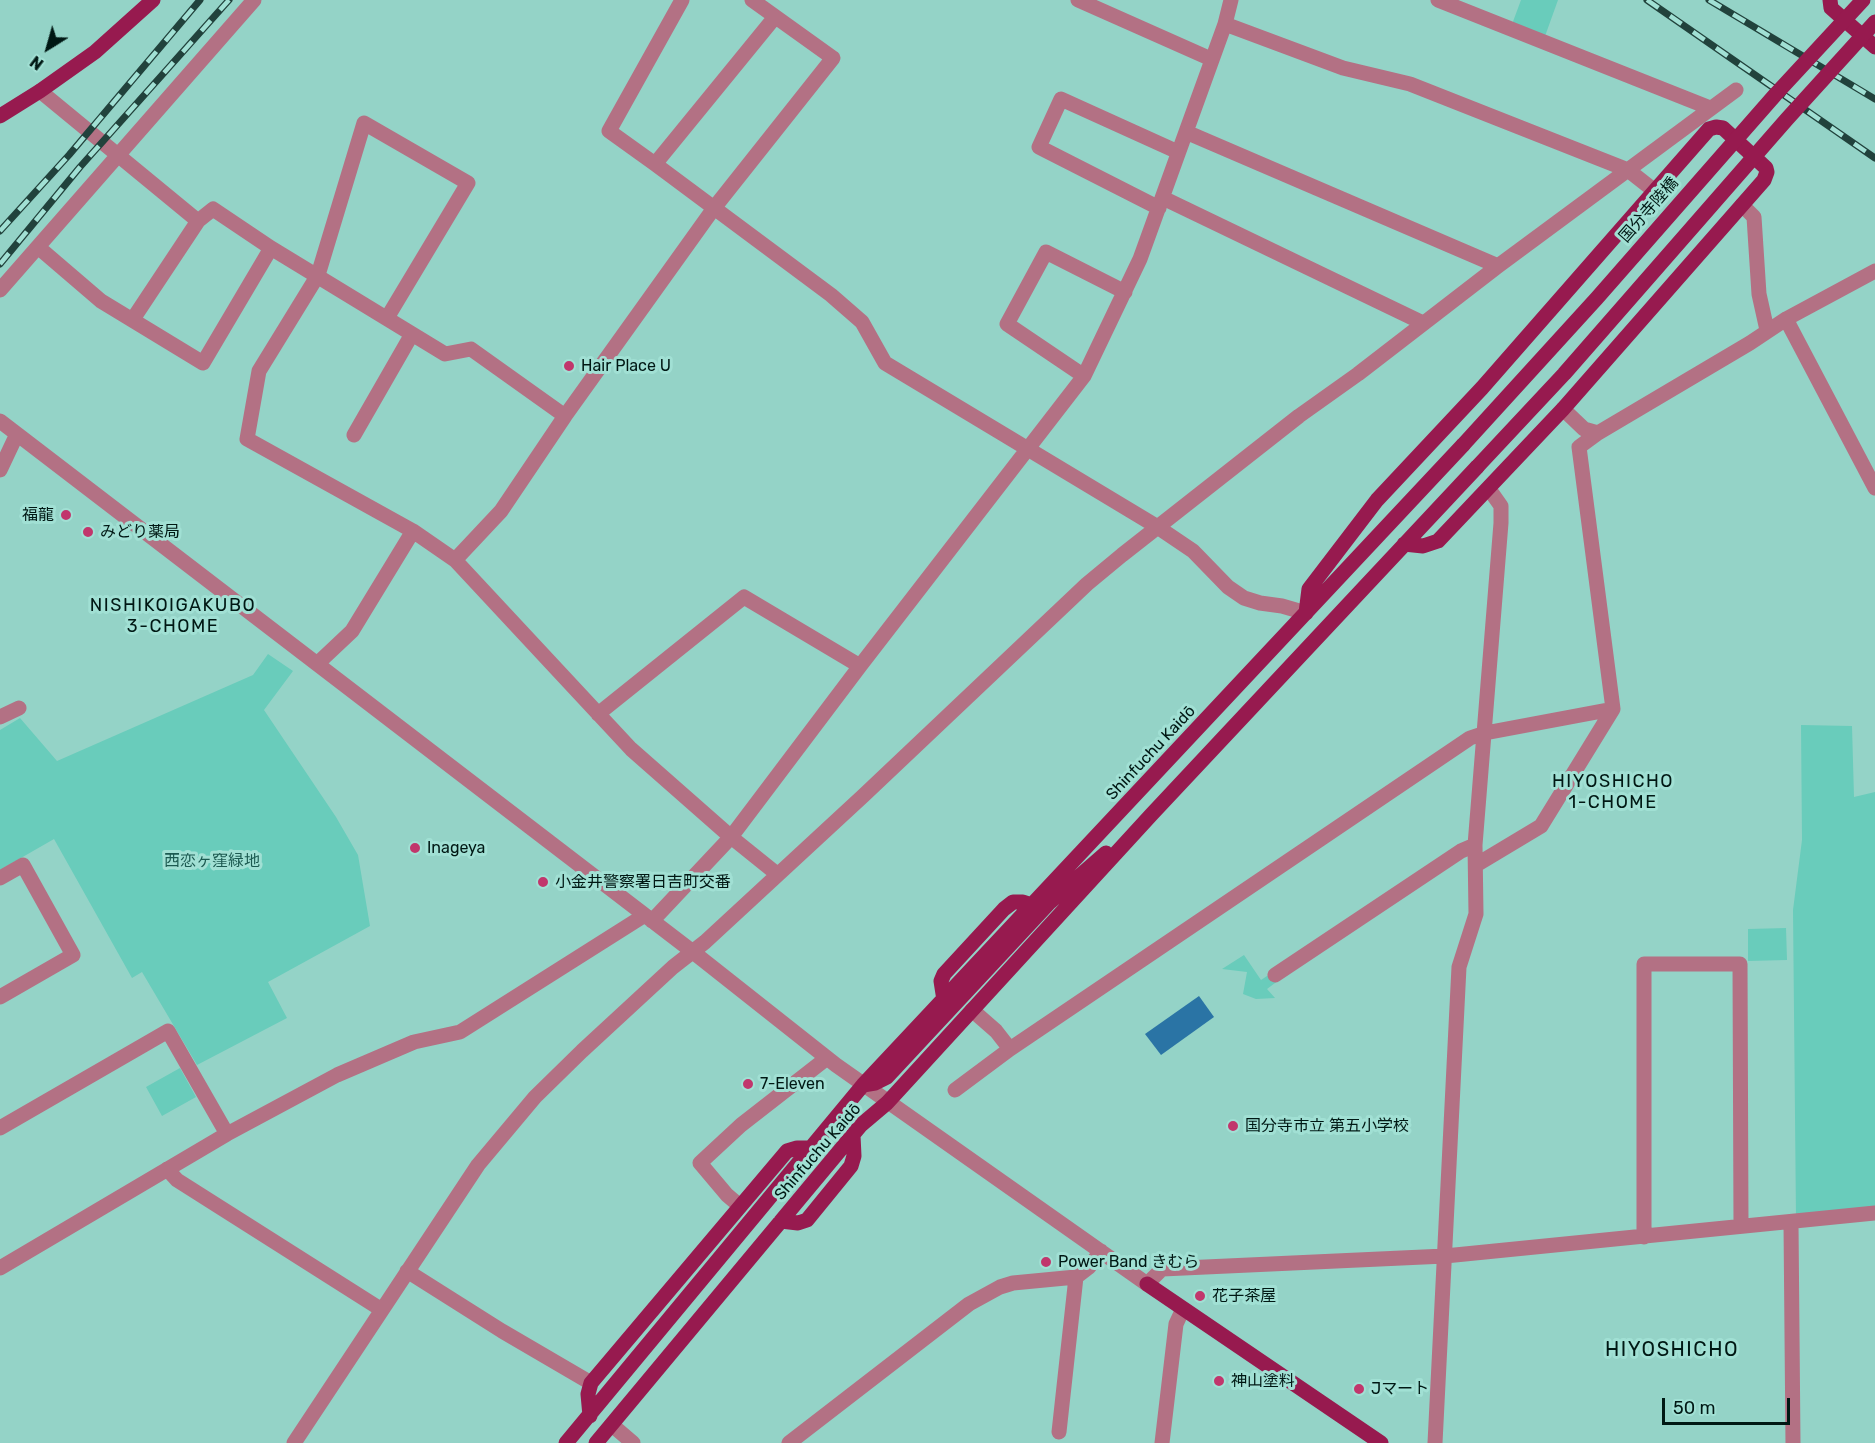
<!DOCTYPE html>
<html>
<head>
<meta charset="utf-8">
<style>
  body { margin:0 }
  #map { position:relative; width:1875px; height:1443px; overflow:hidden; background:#94d3c7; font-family:Rubik,sans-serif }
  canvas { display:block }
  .north { position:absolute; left:18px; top:18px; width:60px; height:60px; -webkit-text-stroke:4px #a1e0d4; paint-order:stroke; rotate:217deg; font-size:16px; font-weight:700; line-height:24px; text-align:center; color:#001814 }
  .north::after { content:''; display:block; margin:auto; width:21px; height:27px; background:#001814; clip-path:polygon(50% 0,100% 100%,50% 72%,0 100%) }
  .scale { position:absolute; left:1662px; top:1398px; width:128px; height:27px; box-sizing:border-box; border:3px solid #001814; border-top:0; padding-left:8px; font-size:18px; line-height:21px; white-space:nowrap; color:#001814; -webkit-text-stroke:4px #a1e0d4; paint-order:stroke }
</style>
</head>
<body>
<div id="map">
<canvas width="1875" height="1443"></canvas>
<div class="north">N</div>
<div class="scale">50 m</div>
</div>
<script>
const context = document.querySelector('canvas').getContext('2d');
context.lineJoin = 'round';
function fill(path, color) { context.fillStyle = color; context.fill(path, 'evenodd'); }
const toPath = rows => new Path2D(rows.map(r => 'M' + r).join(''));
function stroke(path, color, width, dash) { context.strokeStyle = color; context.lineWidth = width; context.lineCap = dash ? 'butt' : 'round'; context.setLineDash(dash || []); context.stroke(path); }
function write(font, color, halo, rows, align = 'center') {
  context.font = font + ' Rubik,"Noto Sans JP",sans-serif'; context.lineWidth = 6; context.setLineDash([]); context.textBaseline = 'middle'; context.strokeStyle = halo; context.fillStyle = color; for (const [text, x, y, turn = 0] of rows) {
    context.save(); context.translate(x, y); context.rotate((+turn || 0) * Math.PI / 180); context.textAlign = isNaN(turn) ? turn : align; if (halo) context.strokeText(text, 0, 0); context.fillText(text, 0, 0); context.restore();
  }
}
fill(toPath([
  [1521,0,1558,0,1544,39,1511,27],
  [268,654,293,671,264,710,336,817,358,855,370,926,268,982,287,1018,197,1065,142,972,132,978,54,839,0,870,0,730,20,718,57,761,253,675],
  [1801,725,1852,726,1854,797,1875,792,1875,1208,1796,1218,1793,910,1802,840],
  [1786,928,1787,960,1748,961,1748,929],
  [1244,955,1261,980,1273,972,1279,980,1267,989,1275,998,1256,999,1243,994,1247,972,1222,969],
  [180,1068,196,1097,162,1116,146,1087]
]), '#69ccbb');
fill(toPath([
  [1199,996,1214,1017,1161,1055,1145,1034]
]), '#2a74a5');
stroke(toPath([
  [682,0,609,131,655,164,831,295,862,322,885,363,1156,526,1193,551,1228,587,1244,598,1260,603,1282,606,1306,613],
  [1078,0,1211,59],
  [1438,0,1710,108],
  [1225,24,1343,68,1410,84,1628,170,1656,192],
  [40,91,198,221],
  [1186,132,1498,266],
  [655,164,775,17],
  [1163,198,1423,323],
  [1742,205,1754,217,1759,294,1767,330],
  [1159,208,1039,147,1061,99,1178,152],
  [38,247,101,301,203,363,271,248],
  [0,290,254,0],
  [387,318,468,183,364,123,318,275,259,371,247,439,413,531,455,560,631,749,731,837,777,874],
  [133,319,198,221,213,209,271,248,445,354,471,349,565,416],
  [1786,319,1875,488],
  [1084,376,1007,324,1046,252,1125,292],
  [1563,409,1584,429,1598,433],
  [0,421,693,952,836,1065,1147,1284,1162,1269,1445,1256,1875,1213],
  [354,435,412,334],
  [0,470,17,434],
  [455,560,501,511,565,416,714,208,833,58,752,0],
  [317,664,352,631,413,531],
  [598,714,744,597,860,666],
  [0,717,19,708],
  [1476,865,1541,826,1613,709,1579,447,1598,433,1750,343,1786,319,1875,271],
  [0,878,23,865,73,955,0,997],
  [652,921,731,837,860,666,1084,376,1140,259,1225,24,1231,0],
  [1275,975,1461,851,1475,845],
  [972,1010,996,1031,1010,1049],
  [955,1090,1010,1049,1470,738,1485,733,1613,709],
  [0,1128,168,1031,227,1134],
  [167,1169,177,1180,382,1310],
  [740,1206,727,1195,700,1163,741,1125,827,1058],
  [1791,1223,1793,1443],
  [1644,1237,1644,964,1740,964,1741,1226],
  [0,1268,227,1134,337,1075,414,1042,460,1032,645,915],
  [407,1271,502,1331,591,1383],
  [612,1425,633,1443],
  [1059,1432,1076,1277],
  [294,1443,478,1165,535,1097,582,1051,673,967,705,942,863,796,1087,584,1122,555,1299,416,1358,374,1498,266,1736,90],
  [789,1443,969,1304,1000,1287,1013,1283,1076,1277,1089,1267,1101,1251],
  [1162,1443,1176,1324,1183,1309],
  [1435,1443,1459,967,1476,914,1475,845,1501,523,1501,506,1489,489]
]), '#b37184', 15);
stroke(toPath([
  [1830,0,1831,8,1875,47],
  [0,116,40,91,95,52,153,0],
  [1306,613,1309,589,1377,500,1482,388,1709,129,1716,127,1723,128,1766,168,1767,172,1764,180,1563,409,1438,541,1423,546,1404,544],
  [944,1000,941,981,944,974,1004,909,1013,902,1023,902,1032,905],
  [863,1085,875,1083,887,1077,1050,902,1106,853],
  [781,1221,798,1223,807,1220,851,1166,854,1156,853,1135],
  [1147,1284,1381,1443],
  [590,1416,588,1394,591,1383,787,1151,797,1148,811,1148],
  [566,1443,863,1085,1463,445],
  [596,1443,861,1125,887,1103,1151,815,1477,467]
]), '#971a4f', 15);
const rail = toPath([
  [1647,0,1875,158],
  [1709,0,1875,99],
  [0,231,69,155,200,0],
  [0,264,80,167,229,0]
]);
stroke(rail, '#21423c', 7);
stroke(rail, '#a1e0d4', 4.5, [14]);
stroke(toPath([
  [1463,445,1597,298,1775,95,1863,0],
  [1477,467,1564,374,1787,119,1875,22]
]), '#971a4f', 15);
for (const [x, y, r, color] of [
  [569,366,6,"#c1366c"],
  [66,515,6,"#c1366c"],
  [88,532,6,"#c1366c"],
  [415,848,6,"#c1366c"],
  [543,882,6,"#c1366c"],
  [748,1084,6,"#c1366c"],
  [1233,1126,6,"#c1366c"],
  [1046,1262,6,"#c1366c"],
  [1200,1296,6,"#c1366c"],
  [1219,1381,6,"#c1366c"],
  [1359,1389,6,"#c1366c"]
]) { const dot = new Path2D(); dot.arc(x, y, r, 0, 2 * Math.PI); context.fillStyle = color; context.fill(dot); stroke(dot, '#a1e0d4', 2); }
write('16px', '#001814', '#a1e0d4', [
  ["国分寺陸橋",1649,210,-49],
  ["Shinfuchu Kaidō",1151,753,-47],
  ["Shinfuchu Kaidō",818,1152,-49]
]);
write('16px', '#001814', '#a1e0d4', [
  ["Hair Place U",581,366],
  ["福龍",54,515,"right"],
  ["みどり薬局",100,532],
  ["Inageya",427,848],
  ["小金井警察署日吉町交番",555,882],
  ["7-Eleven",760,1084],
  ["国分寺市立 第五小学校",1245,1126],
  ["Power Band きむら",1058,1262],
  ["花子茶屋",1212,1296],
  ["神山塗料",1231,1381],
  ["Jマート",1371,1389]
], 'left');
write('16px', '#1c5a51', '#a1e0d4', [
  ["西恋ヶ窪緑地",212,861]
]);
context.letterSpacing = '1.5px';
write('18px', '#001814', '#a1e0d4', [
  ["NISHIKOIGAKUBO",173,606],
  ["3-CHOME",173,627],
  ["HIYOSHICHO",1613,782],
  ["1-CHOME",1613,803]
]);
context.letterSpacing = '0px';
context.letterSpacing = '1.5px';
write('20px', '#001814', '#a1e0d4', [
  ["HIYOSHICHO",1672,1350]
]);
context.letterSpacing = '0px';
</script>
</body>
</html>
